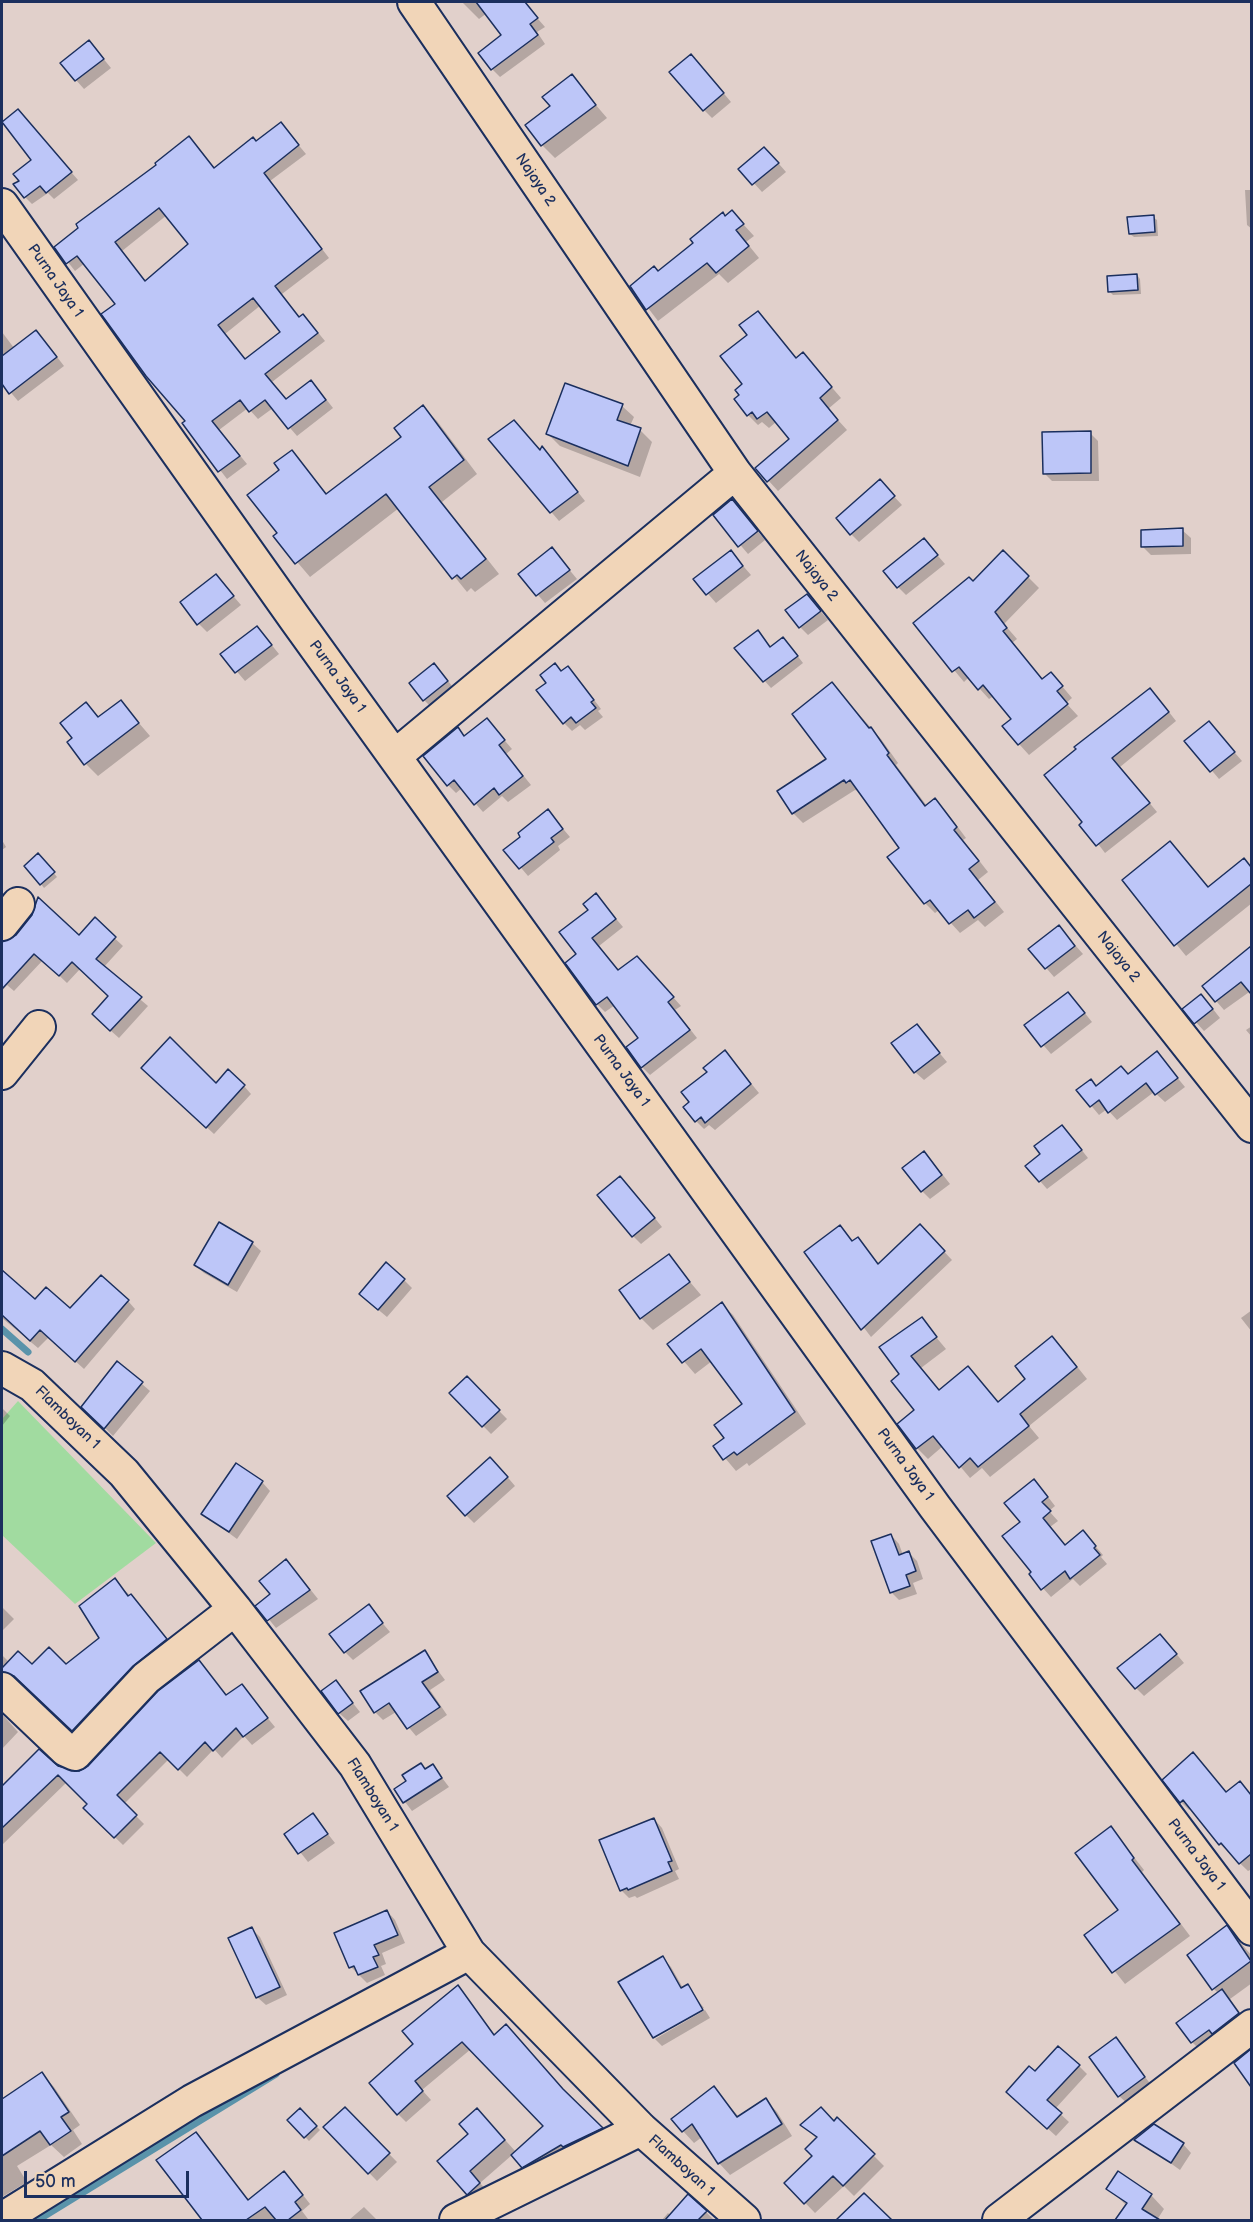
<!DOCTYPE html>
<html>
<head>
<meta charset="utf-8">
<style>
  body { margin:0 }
  #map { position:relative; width:1253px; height:2222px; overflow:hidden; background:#e1d0cb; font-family:"Balsamiq Sans",sans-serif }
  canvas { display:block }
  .frame { position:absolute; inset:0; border:3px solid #1b2f5e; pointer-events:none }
  .scale { position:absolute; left:24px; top:2171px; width:165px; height:27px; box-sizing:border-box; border:3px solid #1b2f5e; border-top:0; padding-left:8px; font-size:18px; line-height:21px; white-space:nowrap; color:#1b2f5e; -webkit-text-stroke:4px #f1d5b8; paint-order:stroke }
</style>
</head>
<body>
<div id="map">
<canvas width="1253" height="2222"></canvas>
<div class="frame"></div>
<div class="scale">50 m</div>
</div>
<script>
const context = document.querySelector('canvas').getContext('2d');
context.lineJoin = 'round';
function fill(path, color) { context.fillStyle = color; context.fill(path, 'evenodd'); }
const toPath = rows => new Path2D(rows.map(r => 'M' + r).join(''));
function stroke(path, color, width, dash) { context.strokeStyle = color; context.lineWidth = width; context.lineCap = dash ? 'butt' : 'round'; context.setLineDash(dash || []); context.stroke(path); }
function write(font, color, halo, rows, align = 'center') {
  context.font = font + ' "Balsamiq Sans",sans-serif'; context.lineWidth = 4.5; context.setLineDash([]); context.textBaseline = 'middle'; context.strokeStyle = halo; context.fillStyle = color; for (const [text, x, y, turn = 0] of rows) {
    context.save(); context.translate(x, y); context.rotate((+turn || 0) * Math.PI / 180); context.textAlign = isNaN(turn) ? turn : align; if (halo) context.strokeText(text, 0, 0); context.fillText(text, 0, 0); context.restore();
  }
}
fill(toPath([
  [18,1401,156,1543,75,1604,2,1535,2,1419]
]), '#a1dba0');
fill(toPath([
  [462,2,525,4,545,27,537,32,545,44,500,77,492,69,503,36,487,13,479,19],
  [97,51,111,68,84,89,76,80],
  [699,64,731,102,712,118,704,110],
  [571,76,607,118,555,158,542,145,552,107],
  [25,119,78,180,54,199,48,193,32,204,25,197,21,181,33,160],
  [281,124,306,154,270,181,329,258,282,294,300,318,311,324,325,341,272,382,287,401,319,390,333,408,297,436,273,408,258,419,248,408,219,430,247,464,227,479,184,423,187,421,117,304,85,263,75,271,56,247,189,138,215,169],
  [167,215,190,245,146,282,122,251],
  [261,305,282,332,246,360,225,334],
  [773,157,786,172,762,192,741,169],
  [1245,190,1252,190,1252,229,1247,225],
  [732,212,754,236,746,242,759,258,728,283,719,274,658,321,632,287,658,273],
  [1153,217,1157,220,1158,236,1134,237,1130,234],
  [1137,275,1140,279,1141,294,1113,295,1110,292],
  [758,313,797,359,803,354,841,398,828,409,847,430,778,491,757,468,791,440,776,422,769,428,762,422,758,425,748,415,741,395,749,336],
  [2,332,14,348,44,340,64,366,18,401,2,382],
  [622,406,634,417,630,426,640,430,652,442,640,477,560,446,548,434],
  [423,407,437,421,477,474,442,502,499,574,475,592,471,588,467,592,399,508,310,577,275,536,279,533,292,452,328,495,403,437],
  [1090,433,1098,441,1099,481,1052,481,1044,473],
  [490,440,550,457,585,501,559,521],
  [888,490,902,505,859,542,851,534],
  [732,501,765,540,748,554,715,515],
  [1182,530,1191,538,1191,554,1151,555,1142,546],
  [924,540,945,564,906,595,898,587],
  [552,549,577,579,545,603,520,574],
  [731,552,751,575,716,603,696,580],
  [1003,552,1039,588,1004,624,1017,639,1012,643,1043,680,1061,685,1072,698,1066,703,1078,716,1029,755,1019,744,1013,719,994,696,989,699,969,677,964,682,915,623,973,583],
  [216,576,241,605,207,632,199,624],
  [807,595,828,620,808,635,800,627],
  [257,627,279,654,245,681,222,654],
  [758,632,771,648,789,645,803,663,771,688,736,649],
  [562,672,576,676,601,709,598,711,603,717,585,730,580,725,572,731,564,723],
  [442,673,455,690,432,708,424,700],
  [832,684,881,739,898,763,896,765,927,806,935,800,945,810,966,838,963,840,988,872,978,880,1004,912,985,927,978,920,960,933,939,910,935,913,925,903,901,848,859,791,855,790,803,823,793,813,829,759],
  [1158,698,1176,721,1120,767,1157,812,1105,853,1046,775],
  [121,702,150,736,98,776,86,764,74,739,86,704,100,718],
  [487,720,512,749,506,754,531,785,508,802,502,796,483,812,462,788,456,793,448,785,457,729,465,737],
  [1209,723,1242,761,1219,779,1187,741],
  [548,811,570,837,558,846,560,850,528,876,506,850],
  [2,840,6,847,2,850],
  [1170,843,1209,888,1244,860,1252,867,1252,903,1186,956,1124,880],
  [42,859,57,877,44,888,41,884],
  [596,895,623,927,599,946,619,971,645,966,681,1006,675,1010,697,1038,650,1075,642,1067,640,1038,615,1005,605,1012,597,1004,578,954],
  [95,920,123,946,103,968,148,1006,119,1038,101,1022,110,996,80,969,67,983,43,960,14,991,7,985,2,991,2,943,79,937],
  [1059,927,1083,954,1054,977,1030,949],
  [1250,949,1252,990,1224,1010,1204,987],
  [1076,1002,1092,1022,1051,1054,1026,1025],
  [1209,1004,1220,1018,1204,1031,1184,1009],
  [917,1026,947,1062,924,1080,915,1072],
  [1252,1026,1252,1037,1246,1030],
  [170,1039,216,1085,244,1086,251,1094,214,1134,151,1076],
  [725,1052,759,1093,715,1130,709,1125,704,1129,696,1121,691,1103,709,1073],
  [1157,1053,1185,1087,1165,1102,1154,1092,1117,1120,1107,1109,1099,1115,1079,1091,1097,1087,1128,1075],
  [1069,1134,1088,1158,1047,1189,1040,1181],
  [932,1161,950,1184,930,1199,922,1191],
  [629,1186,662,1227,641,1244,633,1236],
  [920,1226,952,1260,871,1337,806,1252,840,1227,853,1242,858,1239,879,1265],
  [252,1243,261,1251,237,1292,204,1273,195,1265],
  [668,1256,701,1295,653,1330,641,1318],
  [2,1272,35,1301,70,1310,128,1301,135,1309,84,1369,49,1337,38,1348,2,1318],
  [404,1280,412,1288,387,1317,369,1302],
  [722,1304,733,1315,806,1424,749,1466,747,1463,736,1471,715,1446,726,1438,744,1404,712,1361,695,1374,669,1344],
  [1252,1310,1252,1332,1241,1318],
  [921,1319,946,1349,921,1368,940,1391,968,1368,999,1403,1063,1349,1087,1379,1029,1426,1039,1438,990,1477,982,1468,970,1478,943,1446,928,1459,917,1448,916,1410,901,1375],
  [118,1363,150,1391,113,1436,83,1406],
  [467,1378,507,1419,491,1434,451,1393],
  [2,1408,10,1416,2,1426],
  [499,1467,515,1486,474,1523,466,1515],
  [262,1482,270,1491,237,1539,203,1514],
  [1042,1489,1055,1506,1049,1511,1058,1521,1050,1527,1065,1546,1083,1532,1103,1555,1101,1557,1107,1564,1080,1586,1073,1579,1051,1597,1031,1575,1034,1572,1022,1522],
  [891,1535,899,1544,903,1555,909,1553,917,1561,923,1579,913,1583,917,1594,899,1600,891,1592],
  [294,1569,318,1599,276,1628,258,1606],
  [114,1580,139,1604,174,1648,81,1738,24,1684,15,1679,2,1682,2,1655,9,1662,32,1666,66,1666,101,1639],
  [368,1606,390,1632,353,1660,345,1652],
  [2,1607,14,1619,2,1631],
  [1168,1644,1184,1663,1144,1696,1136,1688],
  [424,1652,445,1680,430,1690,447,1715,416,1736,396,1712,383,1720,375,1712],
  [336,1682,360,1712,348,1721,339,1713],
  [241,1686,275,1727,252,1745,244,1736,222,1758,214,1749,187,1777,169,1759,124,1804,144,1824,123,1845,85,1808,89,1804,67,1782,2,1845,2,1788,39,1751,53,1764,78,1773,227,1697],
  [2,1714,18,1732,2,1749],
  [1193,1754,1227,1794,1240,1783,1252,1795,1252,1869,1248,1871,1220,1844,1191,1808,1189,1810,1181,1802],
  [433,1766,449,1787,412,1811,396,1790],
  [313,1815,335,1843,308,1862,286,1834],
  [654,1819,662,1828,679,1869,675,1871,679,1879,637,1898,635,1896,629,1898,621,1890],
  [1111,1828,1144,1870,1142,1872,1190,1936,1125,1984,1086,1935,1120,1910],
  [387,1911,395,1920,405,1943,382,1953,386,1964,381,1966,385,1975,367,1983,351,1967],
  [1227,1927,1252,1956,1252,1983,1230,1999,1247,2022,1200,2050,1192,2042,1218,1993,1214,1989],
  [251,1928,260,1937,287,1995,266,2005,257,1997],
  [663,1958,671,1967,683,1988,687,1986,704,2008,654,2038,638,2010],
  [458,1987,495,2035,570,2098,609,2137,531,2175,512,2155,480,2183,491,2195,479,2205,440,2161,488,2121,516,2152,545,2126,471,2049,422,2090,431,2100,406,2122,398,2114,415,2044],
  [705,2010,710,2018,662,2046,655,2039],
  [1116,2039,1152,2086,1128,2104,1119,2096],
  [1079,2066,1087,2074,1055,2109,1069,2122,1056,2136,1016,2100,1035,2073],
  [42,2074,54,2087,80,2125,73,2130,82,2144,64,2157,51,2145,17,2166,27,2182,2,2197,2,2101],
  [714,2088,739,2117,766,2100,777,2112,792,2136,730,2175,719,2163,702,2137,694,2143,683,2131],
  [345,2109,397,2162,377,2181,325,2127],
  [300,2110,320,2130,309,2141,289,2120],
  [837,2119,884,2166,854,2196,844,2186,815,2213,786,2183,814,2156,817,2139,802,2125,834,2122],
  [196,2134,249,2201,292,2181,310,2204,302,2211,308,2219,202,2220,158,2161],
  [1137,2139,1183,2144,1191,2153,1180,2170],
  [1108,2188,1151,2195,1164,2209,1157,2220,1117,2220,1127,2206],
  [864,2195,890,2220,838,2220],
  [364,2207,377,2220,349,2220],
  [706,2212,714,2220,662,2220,668,2213,671,2216]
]), '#0003');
stroke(toPath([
  [2,1329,28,1352],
  [38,2220,276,2074]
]), '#5a93aa', 7);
const building = toPath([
  [476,2,525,2,538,18,530,24,538,35,491,70,478,53,501,35,476,2],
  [89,40,104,59,75,81,60,63,89,40],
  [691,54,724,93,703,111,669,72,691,54],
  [572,74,596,105,541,146,525,125,550,106,542,97,572,74],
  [18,109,72,172,46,193,40,186,24,198,13,184,19,181,13,174,31,160,2,122,18,109],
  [281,122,299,145,264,173,322,249,275,286,299,317,303,314,318,333,265,374,286,399,311,380,326,400,288,429,265,400,249,412,240,400,212,421,240,456,218,472,182,423,185,421,146,376,101,314,115,304,77,256,66,264,54,247,78,228,76,224,156,165,155,163,189,136,214,168,253,137,256,141,281,122],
  [159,208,188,244,145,281,115,242,159,208],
  [253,298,280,332,245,359,218,325,253,298],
  [764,147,779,163,752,185,738,169,764,147],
  [732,210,744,224,736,230,749,246,716,273,707,263,646,310,630,286,654,266,658,271,693,243,690,239,723,212,725,216,732,210],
  [1154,215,1155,232,1129,234,1127,217,1154,215],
  [1137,274,1138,290,1108,292,1107,276,1137,274],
  [758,311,796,358,803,352,832,387,820,398,838,420,767,482,755,468,789,439,767,412,757,419,752,412,747,416,734,399,739,395,735,390,742,384,720,356,747,335,739,325,758,311],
  [36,330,57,357,9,394,2,384,2,356,36,330],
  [565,383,623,404,617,420,641,428,628,466,546,434,565,383],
  [423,405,464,460,429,487,486,559,461,579,457,575,452,579,386,494,295,564,273,536,277,533,247,495,279,470,274,463,292,450,326,494,401,437,394,428,423,405],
  [514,420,540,450,542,446,578,492,550,513,488,439,514,420],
  [1091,431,1091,473,1043,474,1042,432,1091,431],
  [880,479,895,496,850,535,836,518,880,479],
  [732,499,758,531,738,547,713,515,732,499],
  [1183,528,1183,546,1141,547,1141,530,1183,528],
  [924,538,938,555,897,588,883,571,924,538],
  [552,547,570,570,536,596,518,574,552,547],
  [731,550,743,566,706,595,693,579,731,550],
  [1003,550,1029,576,995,612,1007,628,1003,631,1042,679,1051,672,1063,686,1057,691,1068,704,1018,745,1002,726,1011,719,983,685,978,690,959,667,952,672,913,623,969,577,973,581,1003,550],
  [216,574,234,596,197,625,180,602,216,574],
  [807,594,821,611,799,628,785,610,807,594],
  [257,626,272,645,235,673,220,654,257,626],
  [758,630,770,647,783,637,798,656,763,682,734,648,758,630],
  [434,663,448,681,423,701,409,683,434,663],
  [555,663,561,671,568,666,594,700,591,702,596,708,576,723,571,717,563,724,536,690,546,683,540,675,555,663],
  [832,682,869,728,871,727,889,753,887,755,925,806,935,798,957,827,954,830,979,861,969,869,995,902,974,918,968,910,949,924,930,900,924,904,887,857,899,848,850,780,846,783,844,780,792,814,777,791,826,759,792,714,832,682],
  [1150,688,1169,712,1112,758,1150,803,1096,846,1079,825,1082,822,1044,775,1076,749,1074,747,1150,688],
  [121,700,139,723,84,765,67,742,72,738,60,723,86,702,98,717,121,700],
  [487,718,505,740,499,745,523,776,499,795,494,788,474,805,454,780,447,786,423,756,458,727,464,736,487,718],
  [1209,721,1235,752,1210,772,1184,741,1209,721],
  [548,809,563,829,551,838,554,842,519,869,503,850,520,837,518,833,548,809],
  [1170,841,1208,887,1244,858,1251,867,1251,884,1174,946,1122,880,1170,841],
  [38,853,55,872,40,885,24,866,38,853],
  [596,893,616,919,592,938,618,970,637,956,674,997,668,1002,690,1030,641,1068,626,1047,638,1038,607,997,596,1005,565,963,576,954,559,932,588,910,583,904,596,893],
  [38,897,79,935,95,917,116,937,96,959,142,997,110,1031,92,1014,108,996,72,962,59,976,34,954,2,989,2,942,16,935,32,915,38,897],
  [1059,925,1075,946,1045,969,1028,949,1059,925],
  [1251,946,1251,994,1241,982,1215,1002,1202,986,1251,946],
  [1068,992,1085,1013,1041,1047,1024,1025,1068,992],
  [1201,994,1213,1009,1194,1024,1182,1009,1201,994],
  [917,1024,940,1053,914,1073,891,1043,917,1024],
  [170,1037,216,1083,228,1069,245,1085,206,1128,141,1068,170,1037],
  [725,1050,751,1084,705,1123,701,1117,695,1122,683,1107,689,1102,681,1092,707,1072,703,1068,725,1050],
  [1157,1051,1178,1078,1155,1095,1146,1083,1108,1113,1099,1100,1090,1107,1076,1090,1091,1079,1096,1086,1121,1066,1128,1074,1157,1051],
  [1062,1125,1082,1150,1039,1182,1025,1166,1040,1154,1034,1146,1062,1125],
  [924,1151,942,1175,921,1192,902,1168,924,1151],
  [620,1176,655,1218,632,1237,597,1195,620,1176],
  [219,1222,253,1242,228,1285,194,1265,219,1222],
  [920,1224,945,1251,861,1330,804,1252,840,1225,852,1241,858,1237,878,1264,920,1224],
  [669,1254,690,1282,640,1319,619,1290,669,1254],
  [386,1262,405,1279,378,1310,359,1294,386,1262],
  [2,1270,35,1299,46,1287,70,1308,101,1275,129,1300,75,1362,40,1330,30,1341,2,1315,2,1270],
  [722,1302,795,1412,737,1455,734,1452,723,1460,713,1446,724,1438,714,1425,742,1404,701,1349,682,1363,667,1344,722,1302],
  [922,1317,937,1337,911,1356,939,1390,968,1366,998,1402,1025,1379,1015,1366,1052,1336,1077,1367,1020,1414,1029,1426,978,1467,970,1458,959,1468,933,1436,916,1449,897,1424,914,1410,891,1381,899,1374,879,1347,922,1317],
  [117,1361,143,1382,104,1429,81,1407,117,1361],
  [467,1376,500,1410,482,1427,449,1393,467,1376],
  [490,1457,508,1477,465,1516,447,1496,490,1457],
  [236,1463,263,1481,229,1532,201,1514,236,1463],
  [1034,1479,1048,1497,1042,1502,1051,1511,1043,1518,1065,1545,1083,1530,1096,1546,1094,1548,1100,1555,1070,1579,1065,1571,1041,1590,1029,1574,1031,1572,1002,1536,1020,1522,1004,1503,1034,1479],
  [891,1534,899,1555,909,1551,916,1571,906,1575,910,1586,890,1593,871,1541,891,1534],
  [286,1559,310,1590,267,1621,255,1606,270,1594,259,1581,286,1559],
  [115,1578,128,1596,131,1594,167,1639,133,1666,72,1731,14,1676,2,1672,2,1668,18,1651,32,1664,49,1647,66,1664,99,1638,79,1606,115,1578],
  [369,1604,383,1623,344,1653,329,1634,369,1604],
  [1160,1634,1177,1654,1135,1689,1117,1668,1160,1634],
  [425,1650,438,1672,422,1682,440,1707,407,1729,389,1703,374,1713,360,1691,425,1650],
  [199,1660,226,1695,242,1684,268,1718,243,1737,236,1728,213,1751,205,1742,178,1770,160,1752,117,1795,137,1815,114,1838,83,1808,87,1804,58,1775,2,1828,2,1786,39,1749,58,1766,79,1771,88,1766,158,1691,199,1660],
  [336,1680,353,1703,338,1714,321,1691,336,1680],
  [1193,1752,1226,1792,1240,1781,1251,1795,1251,1854,1239,1864,1221,1843,1219,1845,1183,1800,1180,1803,1162,1780,1193,1752],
  [421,1763,425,1769,433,1764,442,1778,403,1803,394,1789,406,1781,402,1775,421,1763],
  [313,1813,328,1834,298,1854,284,1834,313,1813],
  [654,1818,672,1861,668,1862,672,1871,628,1890,627,1888,620,1891,599,1840,654,1818],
  [1111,1826,1134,1858,1132,1860,1180,1924,1112,1973,1084,1935,1118,1910,1075,1853,1111,1826],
  [387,1910,398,1935,374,1945,379,1955,373,1957,378,1967,358,1975,354,1966,349,1968,334,1933,387,1910],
  [1227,1925,1251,1961,1212,1990,1187,1955,1227,1925],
  [252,1927,280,1987,256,1998,228,1938,252,1927],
  [663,1956,681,1988,688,1984,703,2010,653,2038,618,1982,663,1956],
  [458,1985,494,2035,506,2024,563,2089,603,2128,563,2147,561,2145,522,2168,511,2155,543,2126,462,2042,415,2081,423,2091,397,2115,369,2083,413,2044,402,2031,458,1985],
  [1222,1989,1239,2013,1212,2034,1209,2030,1191,2043,1176,2023,1222,1989],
  [1116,2037,1145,2077,1118,2097,1089,2057,1116,2037],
  [1058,2046,1080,2065,1047,2100,1062,2113,1047,2129,1006,2092,1029,2066,1035,2071,1058,2046],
  [1251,2049,1251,2087,1234,2063,1251,2049],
  [42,2072,69,2112,61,2117,71,2131,50,2145,40,2131,2,2156,2,2099,42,2072],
  [714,2086,737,2117,766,2098,782,2124,718,2164,692,2124,682,2132,671,2119,714,2086],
  [345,2107,390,2153,368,2174,323,2127,345,2107],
  [821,2107,834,2121,837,2117,875,2154,843,2186,833,2176,804,2204,784,2183,812,2156,805,2149,817,2137,800,2125,821,2107],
  [300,2108,317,2126,304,2138,287,2120,300,2108],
  [477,2108,505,2140,470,2171,480,2183,467,2195,437,2161,468,2134,459,2124,477,2108],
  [1154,2124,1184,2143,1171,2163,1134,2140,1154,2124],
  [196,2132,248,2200,284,2171,303,2195,295,2202,301,2210,288,2220,276,2220,265,2207,246,2220,202,2220,156,2160,196,2132],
  [1118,2171,1152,2194,1142,2209,1160,2220,1115,2220,1127,2203,1106,2189,1118,2171],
  [864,2193,892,2220,836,2220,864,2193],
  [688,2194,707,2211,698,2220,665,2220,688,2194]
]);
fill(building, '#bdc6f8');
stroke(building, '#1b2f5e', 1.5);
const minor = toPath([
  [414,2,735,473,1252,1126],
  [2,205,296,620,935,1507,1252,1929],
  [395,756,735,473],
  [2,924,18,904],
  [2,1073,39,1027],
  [2,1368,32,1385,124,1473,235,1609,355,1765,469,1953,641,2129,744,2220],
  [2,1689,66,1750,75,1754,146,1678,235,1609],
  [2,2219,192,2101,469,1953],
  [456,2220,641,2129],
  [999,2220,1252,2026]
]);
stroke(minor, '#1b2f5e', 36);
stroke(minor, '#f1d5b8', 32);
write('15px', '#1b2f5e', '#f1d5b8', [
  ["Najaya 2",535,180,56],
  ["Purna Jaya 1",55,281,55],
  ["Najaya 2",816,576,52],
  ["Purna Jaya 1",337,677,54],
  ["Najaya 2",1118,957,52],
  ["Purna Jaya 1",621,1071,54],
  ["Flamboyan 1",67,1418,44],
  ["Purna Jaya 1",905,1465,54],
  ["Flamboyan 1",372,1795,58],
  ["Purna Jaya 1",1196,1855,53],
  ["Flamboyan 1",681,2166,42]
]);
</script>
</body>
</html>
